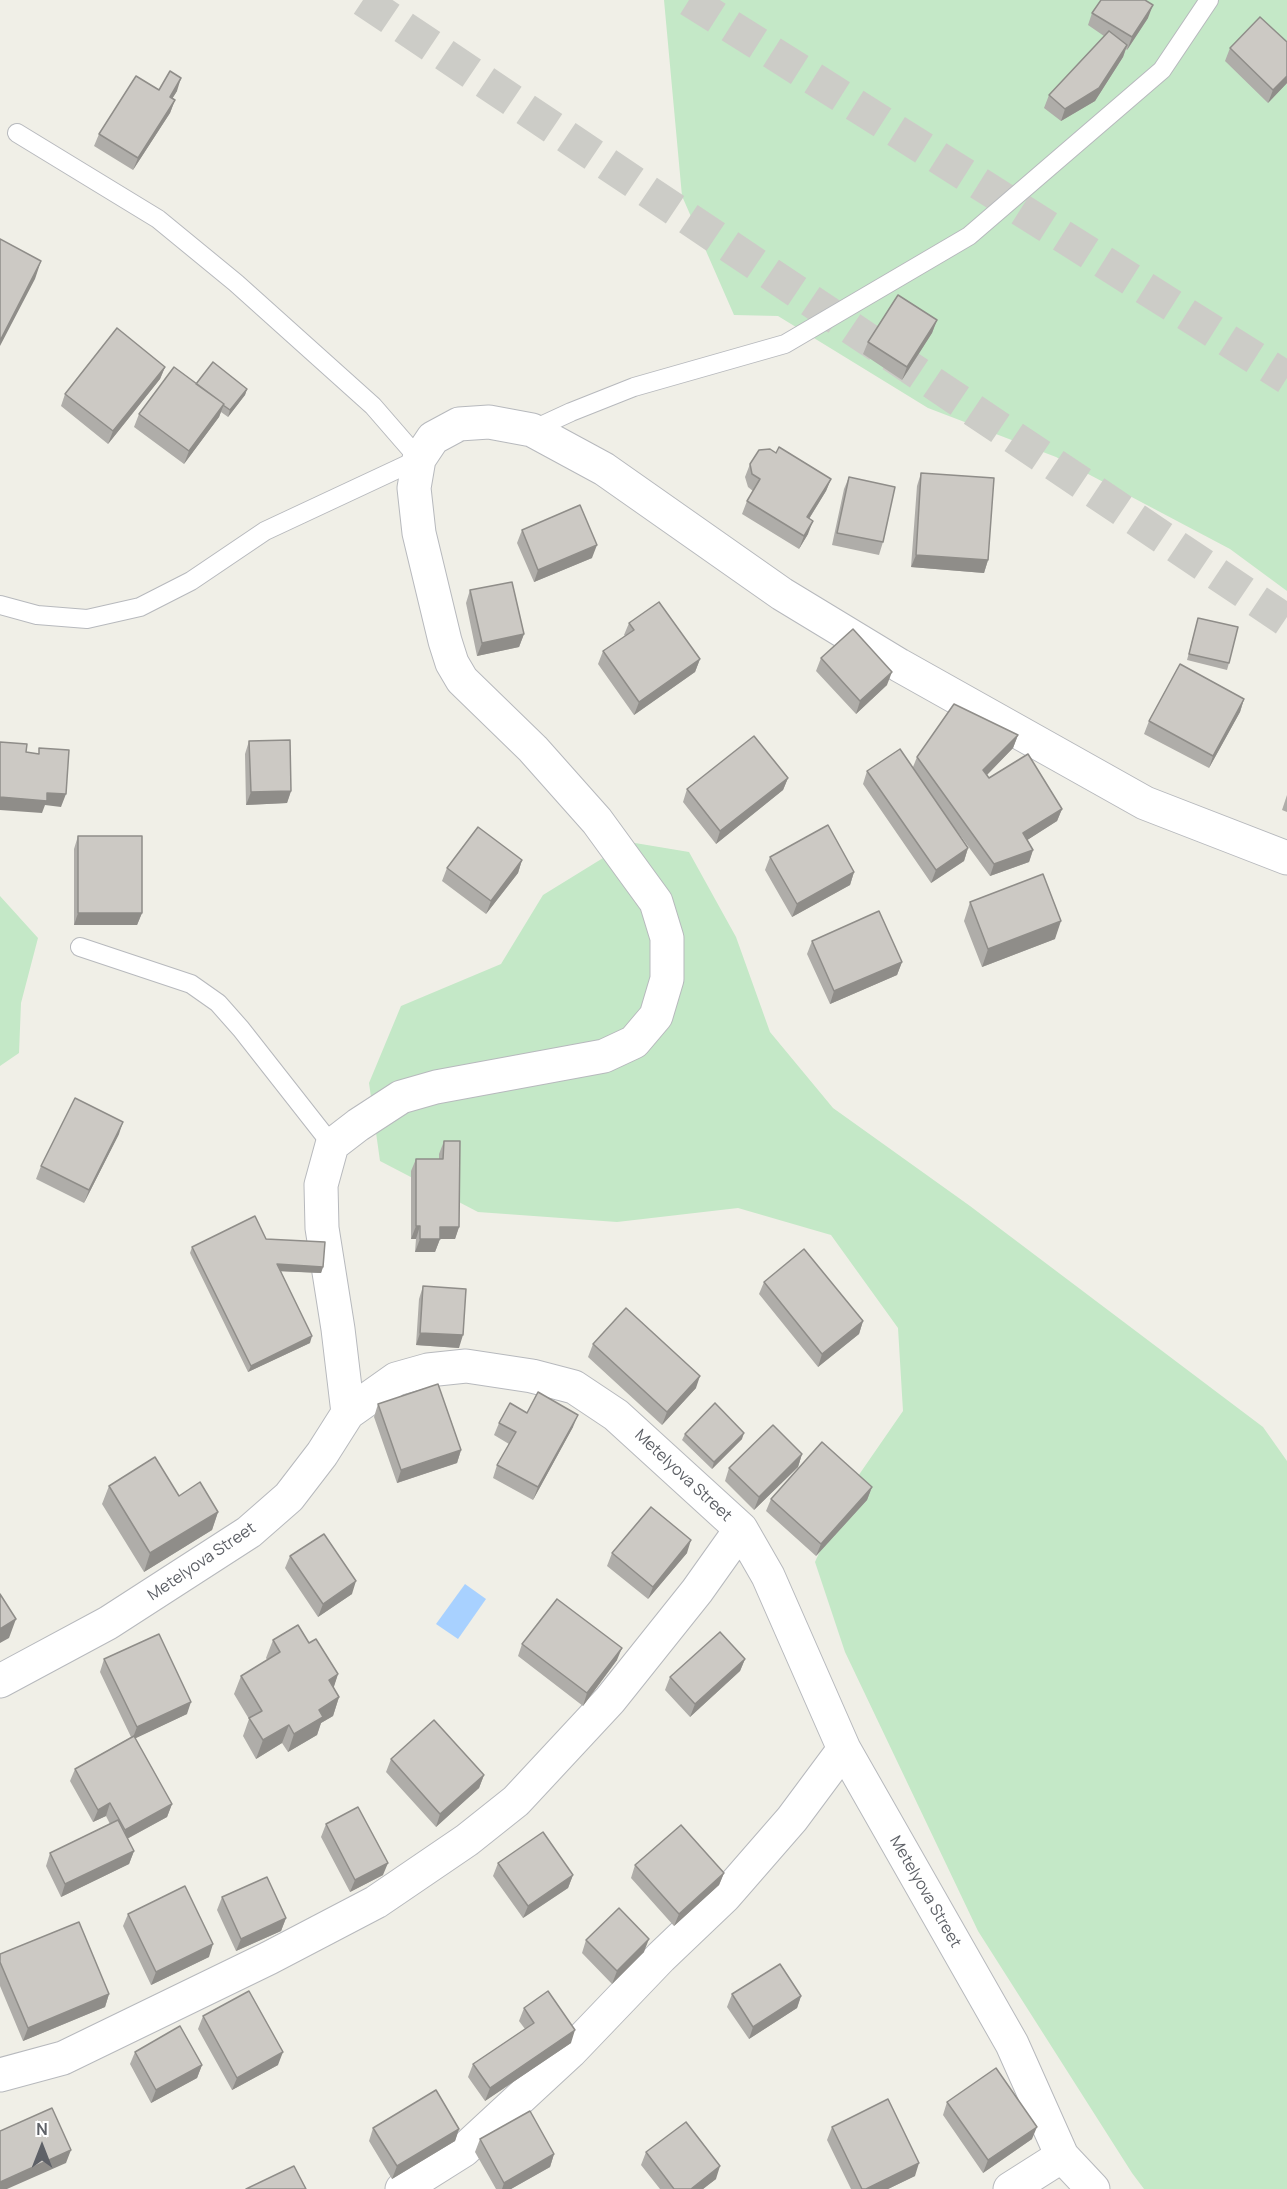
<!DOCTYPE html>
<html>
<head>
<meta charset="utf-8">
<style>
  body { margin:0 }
  #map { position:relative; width:1287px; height:2189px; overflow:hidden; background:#f0efe7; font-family:Manrope,sans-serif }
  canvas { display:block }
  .north { position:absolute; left:12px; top:2117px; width:60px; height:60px; -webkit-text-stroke:4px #fff; paint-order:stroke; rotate:0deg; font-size:16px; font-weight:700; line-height:24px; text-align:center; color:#5e6167 }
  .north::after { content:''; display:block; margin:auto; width:21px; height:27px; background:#5e6167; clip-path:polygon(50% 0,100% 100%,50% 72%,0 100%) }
</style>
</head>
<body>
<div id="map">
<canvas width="1287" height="2189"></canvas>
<div class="north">N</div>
</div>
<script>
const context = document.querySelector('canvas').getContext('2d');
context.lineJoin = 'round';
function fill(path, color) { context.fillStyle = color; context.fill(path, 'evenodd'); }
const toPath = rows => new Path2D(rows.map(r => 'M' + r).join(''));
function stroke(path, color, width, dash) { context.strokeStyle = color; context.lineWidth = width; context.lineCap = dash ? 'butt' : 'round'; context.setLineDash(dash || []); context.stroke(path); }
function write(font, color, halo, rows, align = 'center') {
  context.font = font + ' Manrope,sans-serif'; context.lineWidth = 5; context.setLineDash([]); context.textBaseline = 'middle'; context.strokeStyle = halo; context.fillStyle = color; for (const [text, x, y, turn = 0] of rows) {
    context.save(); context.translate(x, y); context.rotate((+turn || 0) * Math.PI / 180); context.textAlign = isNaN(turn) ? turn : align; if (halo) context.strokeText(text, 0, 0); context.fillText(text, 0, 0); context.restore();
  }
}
fill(toPath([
  [664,0,1287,0,1287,591,1230,549,1056,457,928,408,778,316,734,315,682,196],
  [629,842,689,852,736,937,770,1032,833,1108,970,1206,1263,1427,1287,1461,1287,2189,1144,2189,1132,2173,978,1931,845,1652,815,1562,845,1495,903,1411,898,1328,831,1235,738,1208,617,1222,478,1212,380,1161,369,1083,401,1006,501,964,543,895],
  [0,896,38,938,21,1003,19,1053,0,1066]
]), '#c4e8c7');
fill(toPath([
  [465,1584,486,1599,458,1639,436,1624]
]), '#a8d1ff');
stroke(toPath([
  [363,0,1287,621],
  [689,0,1287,378]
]), '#ccccc7', 33, [33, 16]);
const service = toPath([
  [532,430,571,412,634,387,785,344,969,236,1162,70,1209,0],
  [0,605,37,615,87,619,140,607,191,581,265,531,419,459,373,406,236,283,158,219,17,133],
  [80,947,191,984,218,1003,241,1029,332,1145]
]);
const minor = toPath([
  [348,1413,338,1329,322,1228,321,1185,332,1145,358,1125,401,1097,436,1087,604,1056,634,1042,656,1016,667,979,667,938,656,902,597,821,533,749,462,680,452,663,445,641,419,533,414,488,419,459,433,438,459,424,489,422,532,430,604,469,782,594,899,665,1145,803,1287,858],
  [0,1681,108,1623,249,1532,289,1497,322,1454,348,1413,396,1379,428,1370,466,1366,532,1376,574,1387,616,1415,741,1529,768,1576,844,1749,1012,2044,1062,2156,1093,2189],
  [0,2075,63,2058,269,1958,376,1902,467,1840,516,1801,610,1700,697,1591,741,1529],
  [402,2189,464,2150,570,2052,661,1957,725,1896,792,1819,844,1749],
  [1010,2189,1062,2156]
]);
stroke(service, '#b7b9bd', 20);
stroke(minor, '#b7b9bd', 35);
stroke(service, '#fff', 18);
stroke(minor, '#fff', 33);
fill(toPath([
  [1092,13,1148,18,1127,50,1126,49,1123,57,1095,101,1061,121,1044,108,1049,95,1104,36,1088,25],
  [1287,42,1287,83,1268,103,1225,61,1230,48],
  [159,90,177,91,172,99,175,100,170,113,133,170,94,146,99,134],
  [937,320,932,333,902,380,863,354,868,342],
  [165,367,160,379,108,444,61,406,65,394],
  [196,384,247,389,245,395,228,417,221,412,219,417,184,464,134,427,139,414],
  [776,453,831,479,826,491,809,519,808,534,799,549,742,514,747,501,753,491,748,487,745,477,750,464],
  [921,473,988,560,984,573,911,567,917,486],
  [849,477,883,542,879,555,832,545,844,489],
  [522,530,592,558,534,582,517,543],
  [470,590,524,634,519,647,477,656,466,603],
  [1198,618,1229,663,1227,670,1187,660],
  [629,623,700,659,695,672,634,715,598,664,603,651,625,636,624,635],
  [821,658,887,685,856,714,816,671],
  [1244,699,1240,712,1209,768,1144,734,1149,721],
  [1018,735,1013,748,987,775,989,778,1062,809,1057,821,1027,840,1033,850,1029,862,990,876,954,827,968,848,964,861,931,883,863,784,867,771,913,767,917,757],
  [249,741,291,791,287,803,246,805,245,754],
  [788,778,783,790,716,844,683,802,687,789],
  [1287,795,1287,812,1282,810],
  [78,836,142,913,137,925,74,925,74,849],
  [770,857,854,872,850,885,792,917,765,870],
  [522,860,518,873,486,914,442,881,447,868],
  [970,902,1055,939,982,967,964,921],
  [812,941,902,962,897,975,830,1004,807,954],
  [119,1134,84,1203,36,1179,41,1166],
  [444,1141,459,1227,455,1239,440,1239,435,1252,415,1252,416,1239,411,1239,411,1171,416,1159,439,1159,439,1154],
  [266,1239,323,1267,321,1273,281,1271,310,1343,248,1372,190,1253,192,1247],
  [764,1282,863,1321,859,1334,818,1367,759,1294],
  [423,1286,459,1348,416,1345,419,1299],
  [593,1344,696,1388,662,1425,588,1357],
  [378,1404,461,1450,457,1463,397,1483,374,1417],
  [527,1413,573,1427,533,1500,493,1478,497,1465,509,1444,494,1435,499,1423],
  [685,1434,742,1439,712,1469,682,1440],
  [802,1454,798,1467,754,1510,725,1481,729,1468],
  [109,1486,179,1496,218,1512,212,1530,144,1572,102,1504],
  [872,1487,867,1500,816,1556,766,1511,771,1499],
  [612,1553,687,1553,648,1599,607,1566],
  [290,1556,352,1594,318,1617,285,1568],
  [273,1640,309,1643,338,1674,333,1688,339,1697,333,1716,321,1723,317,1735,288,1752,282,1743,256,1759,243,1736,249,1719,234,1694,241,1676,267,1660,266,1658],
  [522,1644,617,1660,583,1706,518,1656],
  [104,1659,187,1714,135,1738,172,1804,167,1817,127,1839,134,1851,129,1864,61,1897,46,1866,50,1853,110,1824,106,1816,93,1822,70,1781,75,1769,131,1737,100,1672],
  [745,1659,740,1671,690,1717,665,1690,670,1677],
  [391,1759,484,1775,479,1788,436,1827,386,1772],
  [326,1824,383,1875,350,1892,321,1837],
  [498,1863,573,1875,568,1888,523,1918,493,1876],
  [635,1865,724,1873,719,1885,674,1926,631,1878],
  [222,1897,286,1918,281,1931,236,1951,217,1910],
  [128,1914,209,1957,151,1985,123,1926],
  [586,1940,644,1952,612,1984,582,1953],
  [0,1954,109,1994,105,2007,23,2041,0,1986],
  [732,1994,801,1996,797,2008,749,2039,727,2007],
  [524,2008,571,2043,485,2101,468,2077,473,2064,525,2029,519,2021],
  [203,2016,278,2065,232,2090,198,2029],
  [135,2052,202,2065,197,2078,151,2103,130,2064],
  [947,2102,1032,2139,983,2173,943,2115],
  [832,2127,915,2176,888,2189,851,2189,827,2140],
  [373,2128,459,2129,455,2141,392,2179,369,2141],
  [480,2139,554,2154,550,2167,511,2189,496,2189,475,2152],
  [646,2152,716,2179,703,2189,660,2189,641,2165]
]), '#afada9');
fill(toPath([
  [1153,5,1148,18,1127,50,1132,37],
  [1127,45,1123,57,1095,101,1061,121,1065,109],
  [1287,76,1287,83,1268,103,1273,90],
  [181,78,177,91,165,110,170,97],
  [175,100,170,113,133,170,138,158],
  [41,261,35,279,0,346,0,341],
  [937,320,932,333,902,380,907,367],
  [165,367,160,379,108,444,113,431],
  [247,389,245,395,228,417,230,410],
  [224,404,219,417,184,464,189,451],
  [831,479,826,491,802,530,807,517],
  [813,521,808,534,799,549,804,536],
  [597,545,592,558,534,582,538,570],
  [916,555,988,560,984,573,911,567],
  [524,634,519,647,477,656,482,643],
  [700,659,695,672,634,715,639,702],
  [892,672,887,685,856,714,860,701],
  [1244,699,1240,712,1209,768,1213,756],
  [1018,735,1013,748,979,783,983,770],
  [788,778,783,790,716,844,720,831],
  [291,791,287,803,246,805,251,792],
  [47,793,66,794,61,807,45,805,42,813,0,810,0,797],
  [1062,809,1057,821,1018,846,1023,833],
  [968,848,964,861,931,883,936,870],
  [1033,850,1029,862,990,876,994,864],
  [522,860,518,873,486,914,491,901],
  [854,872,850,885,792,917,797,904],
  [78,913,142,913,137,925,74,925],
  [1061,921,1055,939,982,967,988,949],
  [902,962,897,975,830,1004,834,991],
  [123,1122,119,1134,84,1203,89,1190],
  [416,1226,420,1226,416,1239,411,1239],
  [440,1227,459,1227,455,1239,435,1239],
  [420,1239,440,1239,435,1252,415,1252],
  [277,1264,323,1267,321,1273,275,1271],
  [863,1321,859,1334,818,1367,822,1354],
  [420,1333,463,1335,459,1348,416,1345],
  [312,1336,310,1343,248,1372,251,1366],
  [700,1376,696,1388,662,1425,667,1412],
  [578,1415,573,1427,533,1500,538,1487],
  [744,1433,742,1439,712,1469,714,1462],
  [461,1450,457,1463,397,1483,401,1470],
  [802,1454,798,1467,754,1510,759,1497],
  [872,1487,867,1500,816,1556,821,1544],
  [218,1512,212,1530,144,1572,150,1553],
  [691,1540,687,1553,648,1599,653,1587],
  [356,1581,352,1594,318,1617,323,1604],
  [16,1619,9,1638,0,1643,0,1629],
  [622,1648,617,1660,583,1706,587,1693],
  [745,1659,740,1671,690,1717,695,1704],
  [338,1674,332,1693,329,1680],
  [339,1697,333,1716,321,1723,317,1735,288,1752,294,1734,319,1710],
  [191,1702,187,1714,132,1740,137,1727],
  [289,1725,282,1743,256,1759,263,1740],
  [484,1775,479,1788,436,1827,440,1814],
  [110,1803,106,1816,93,1822,98,1810],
  [172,1804,167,1817,121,1842,125,1830],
  [134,1851,129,1864,61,1897,65,1884],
  [388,1863,383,1875,350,1892,355,1880],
  [724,1873,719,1885,674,1926,679,1914],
  [573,1875,568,1888,523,1918,528,1906],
  [286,1918,281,1931,236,1951,241,1939],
  [649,1939,644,1952,612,1984,617,1971],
  [213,1944,209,1957,151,1985,156,1972],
  [109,1994,105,2007,23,2041,28,2028],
  [801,1996,797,2008,749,2039,753,2027],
  [575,2030,571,2043,485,2101,490,2088],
  [283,2052,278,2065,232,2090,237,2078],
  [202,2065,197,2078,151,2103,156,2090],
  [1037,2127,1032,2139,983,2173,988,2160],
  [459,2129,455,2141,392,2179,397,2166],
  [71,2150,66,2163,7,2189,0,2189,0,2182],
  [554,2154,550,2167,511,2189,502,2189,504,2183],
  [919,2163,915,2176,888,2189,866,2189],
  [720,2166,716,2179,703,2189,691,2189]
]), '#8f8d89');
const building = toPath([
  [1101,0,1145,0,1153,5,1132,37,1092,13,1101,0],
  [1260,17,1287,42,1287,76,1273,90,1230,48,1260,17],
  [1109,31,1127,45,1099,88,1065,109,1049,95,1109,31],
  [170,71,181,78,170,97,175,100,138,158,99,134,136,76,159,90,170,71],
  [0,239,41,261,0,341,0,239],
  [898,295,937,320,907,367,868,342,898,295],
  [117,328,165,367,113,431,65,394,117,328],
  [213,362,247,389,230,410,223,405,224,404,196,384,213,362],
  [174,367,224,404,189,451,139,414,174,367],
  [779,447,831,479,807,517,813,521,804,536,747,501,760,479,752,474,750,464,759,450,770,449,776,453,779,447],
  [921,473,994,478,988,560,916,555,921,473],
  [849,477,895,487,883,542,837,533,849,477],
  [580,505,597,545,538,570,522,530,580,505],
  [512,582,524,634,482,643,470,590,512,582],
  [659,602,700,659,639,702,603,651,634,630,629,623,659,602],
  [1198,618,1238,627,1229,663,1189,654,1198,618],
  [853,629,892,672,860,701,821,658,853,629],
  [1180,664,1244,699,1213,756,1149,721,1180,664],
  [954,704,1018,735,983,770,989,778,1028,754,1062,809,1023,833,1033,850,994,864,917,757,954,704],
  [754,736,788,778,720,831,687,789,754,736],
  [290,740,291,791,251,792,249,741,290,740],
  [0,742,27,744,26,752,39,754,39,748,69,750,66,794,47,793,47,801,0,797,0,742],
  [900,749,968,848,936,870,867,771,900,749],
  [828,825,854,872,797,904,770,857,828,825],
  [478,827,522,860,491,901,447,868,478,827],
  [78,836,142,836,142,913,78,913,78,836],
  [1043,874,1061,921,988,949,970,902,1043,874],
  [879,911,902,962,834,991,812,941,879,911],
  [75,1098,123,1122,89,1190,41,1166,75,1098],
  [444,1141,460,1141,459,1227,440,1227,440,1239,420,1239,420,1226,416,1226,416,1159,443,1159,444,1141],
  [255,1216,266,1239,325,1242,323,1267,277,1264,312,1336,251,1366,192,1247,255,1216],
  [804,1249,863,1321,822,1354,764,1282,804,1249],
  [423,1286,466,1289,463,1335,420,1333,423,1286],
  [626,1308,700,1376,667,1412,593,1344,626,1308],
  [438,1384,461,1450,401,1470,378,1404,438,1384],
  [538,1392,578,1415,538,1487,497,1465,516,1432,499,1423,510,1403,527,1413,538,1392],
  [715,1403,744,1433,714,1462,685,1434,715,1403],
  [773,1425,802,1454,759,1497,729,1468,773,1425],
  [822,1442,872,1487,821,1544,771,1499,822,1442],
  [155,1457,179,1496,200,1482,218,1512,150,1553,109,1486,155,1457],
  [651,1507,691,1540,653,1587,612,1553,651,1507],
  [324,1534,356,1581,323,1604,290,1556,324,1534],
  [0,1594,16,1619,0,1629,0,1594],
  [557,1599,622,1648,587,1693,522,1644,557,1599],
  [298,1625,309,1643,316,1639,338,1674,329,1680,339,1697,319,1710,323,1717,294,1734,289,1725,263,1740,249,1718,262,1711,241,1676,280,1652,273,1640,298,1625],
  [720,1632,745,1659,695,1704,670,1677,720,1632],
  [159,1634,191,1702,137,1727,104,1659,159,1634],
  [434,1720,484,1775,440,1814,391,1759,434,1720],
  [134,1736,172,1804,125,1830,110,1803,98,1810,75,1769,134,1736],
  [358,1807,388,1863,355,1880,326,1824,358,1807],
  [118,1820,134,1851,65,1884,50,1853,118,1820],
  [681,1825,724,1873,679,1914,635,1865,681,1825],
  [543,1832,573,1875,528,1906,498,1863,543,1832],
  [267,1877,286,1918,241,1939,222,1897,267,1877],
  [185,1886,213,1944,156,1972,128,1914,185,1886],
  [619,1908,649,1939,617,1971,586,1940,619,1908],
  [79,1922,109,1994,28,2028,0,1962,0,1954,79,1922],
  [780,1964,801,1996,753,2027,732,1994,780,1964],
  [249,1991,283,2052,237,2078,203,2016,249,1991],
  [548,1991,575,2030,490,2088,473,2064,534,2023,524,2008,548,1991],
  [180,2026,202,2065,156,2090,135,2052,180,2026],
  [996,2068,1037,2127,988,2160,947,2102,996,2068],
  [436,2090,459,2129,397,2166,373,2128,436,2090],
  [888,2099,919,2163,866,2189,862,2189,832,2127,888,2099],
  [52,2108,71,2150,0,2182,0,2131,52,2108],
  [530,2111,554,2154,504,2183,480,2139,530,2111],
  [686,2122,720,2166,691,2189,674,2189,646,2152,686,2122],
  [294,2166,306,2189,246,2189,294,2166]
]);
fill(building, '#ccc9c4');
stroke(building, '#8f8d89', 1.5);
write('16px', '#5e6167', '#fff', [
  ["Metelyova Street",683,1476,43],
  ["Metelyova Street",202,1562,-34],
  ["Metelyova Street",925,1892,60]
]);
</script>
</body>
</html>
